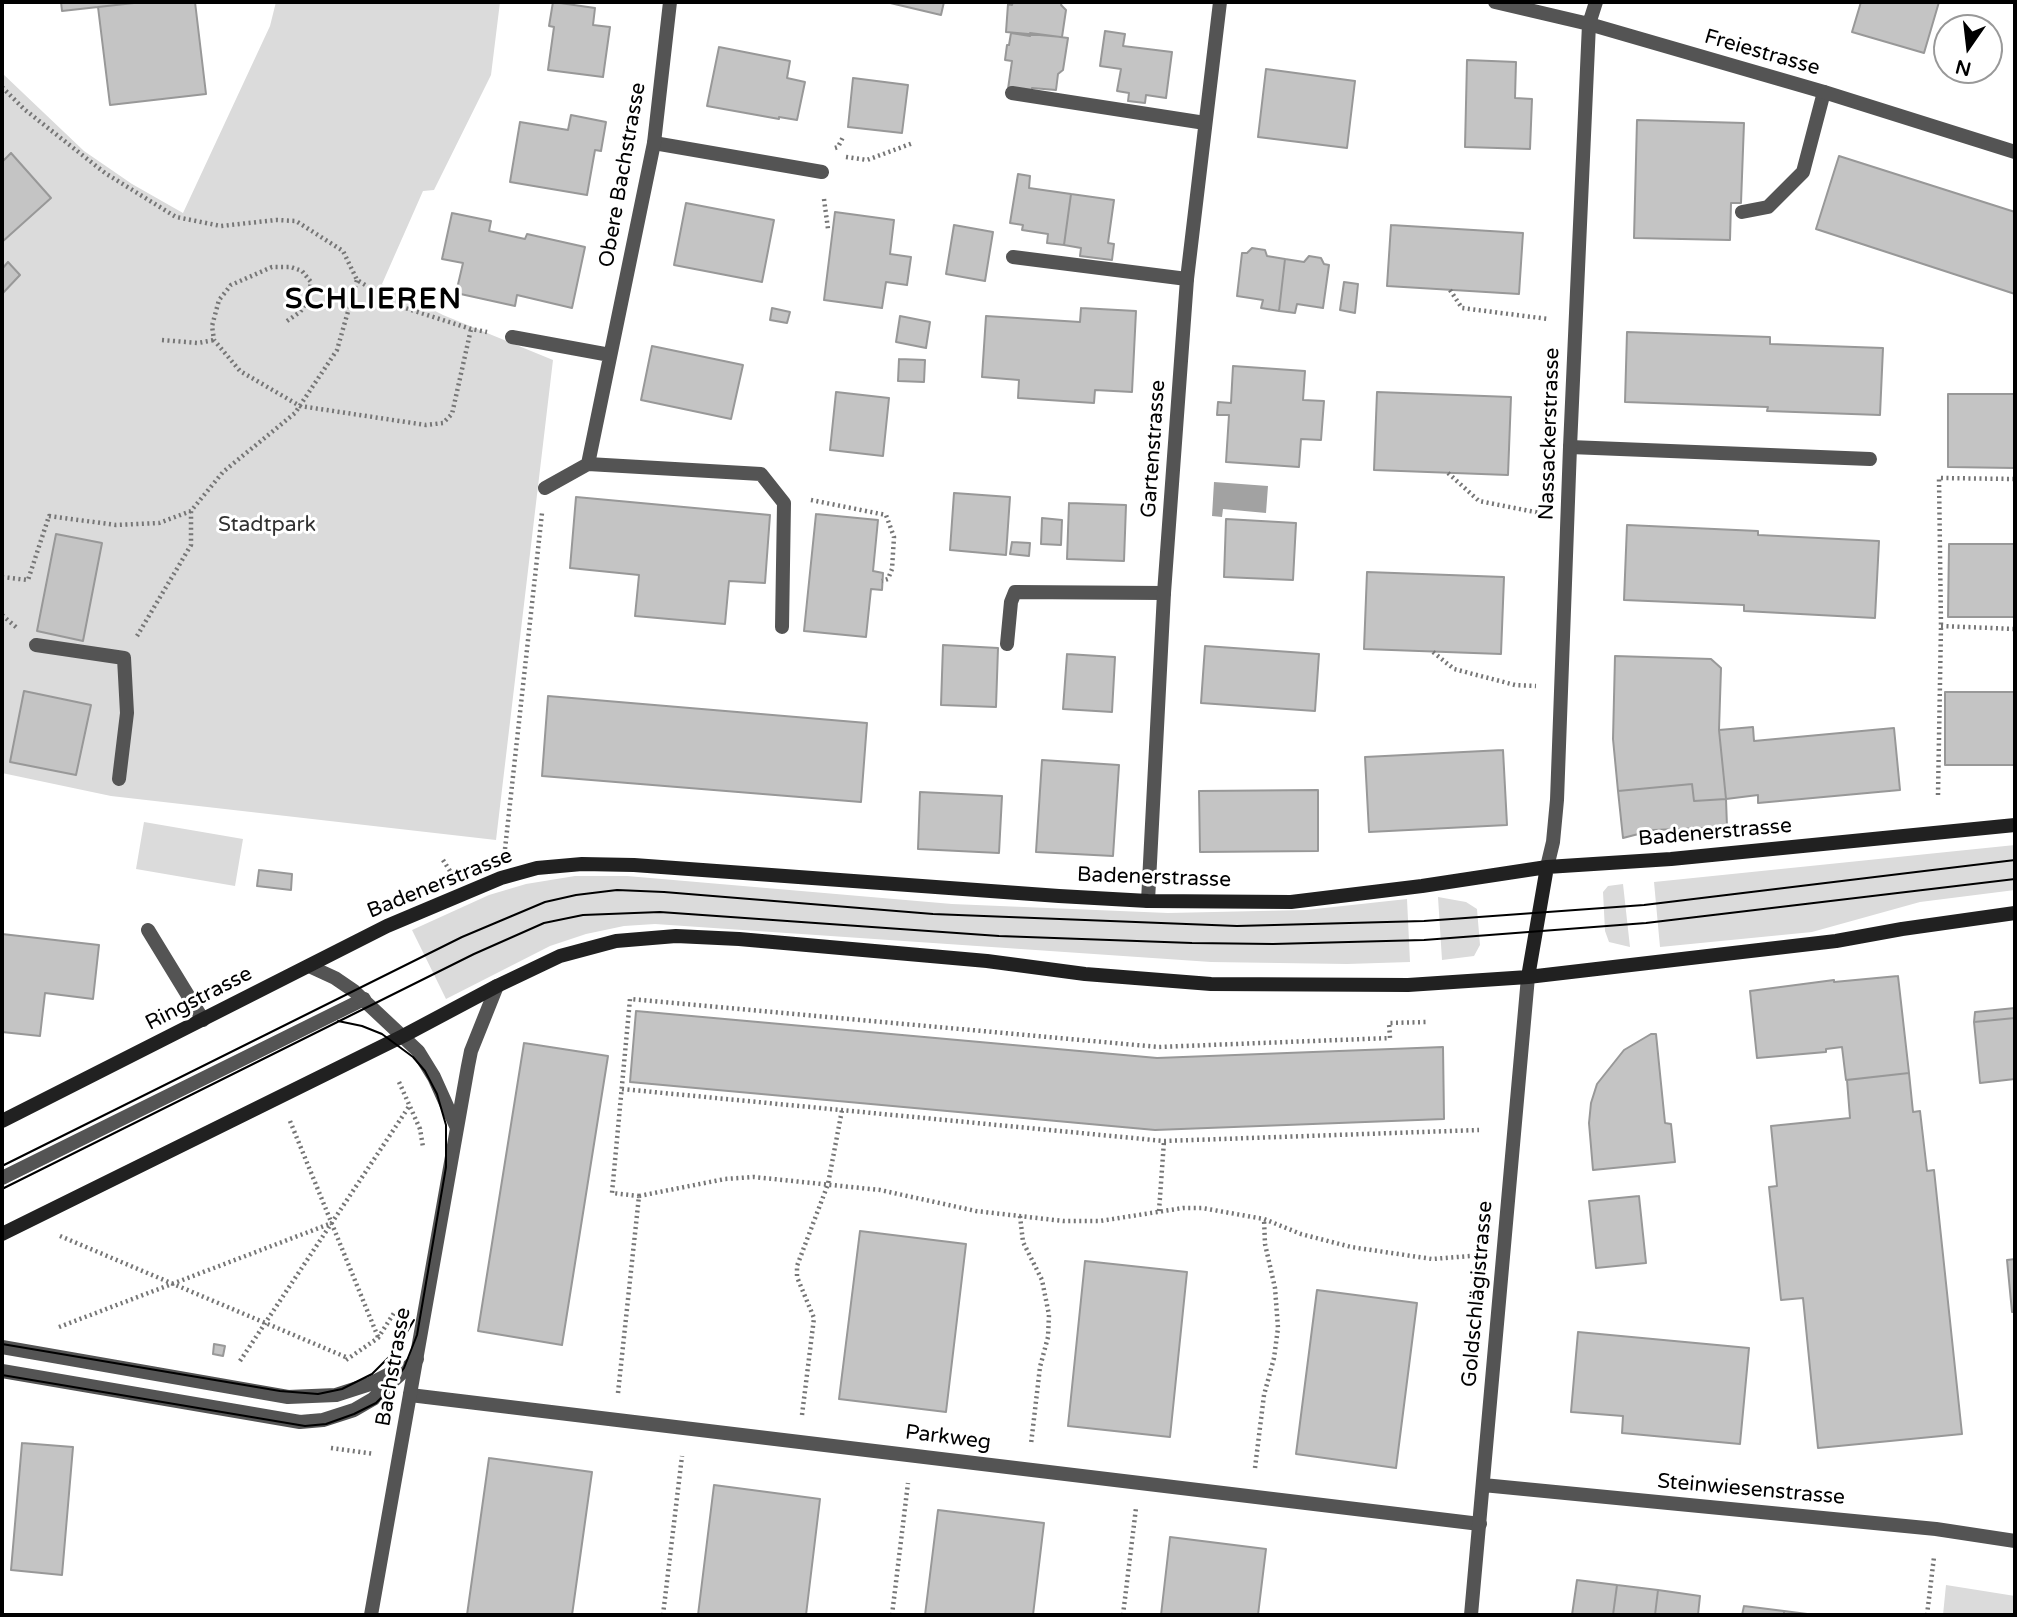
<!DOCTYPE html>
<html>
<head>
<meta charset="utf-8">
<style>
  body { margin:0 }
  #map { position:relative; width:2017px; height:1617px; overflow:hidden; background:#fff; font-family:"Varela Round",sans-serif }
  canvas { display:block }
  .frame { position:absolute; inset:0; border:4px solid #000; pointer-events:none }
  .north { position:absolute; left:1933px; top:14px; width:70px; height:70px; box-sizing:border-box; background:#fff; border:2px solid #999; border-radius:50%; rotate:194deg; font-size:19px; font-weight:700; line-height:28px; text-align:center; color:#000 }
  .north::after { content:''; display:block; margin:auto; width:24px; height:32px; background:#000; clip-path:polygon(50% 0,100% 100%,50% 72%,0 100%) }
</style>
</head>
<body>
<div id="map">
<canvas width="2017" height="1617"></canvas>
<div class="frame"></div>
<div class="north">N</div>
</div>
<script>
const context = document.querySelector('canvas').getContext('2d');
context.lineJoin = 'round';
function fill(path, color) { context.fillStyle = color; context.fill(path, 'evenodd'); }
const toPath = rows => new Path2D(rows.map(r => 'M' + r).join(''));
function stroke(path, color, width, dash) { context.strokeStyle = color; context.lineWidth = width; context.lineCap = dash ? 'butt' : 'round'; context.setLineDash(dash || []); context.stroke(path); }
function write(font, color, halo, rows, align = 'center') {
  context.font = font + ' "Varela Round",sans-serif'; context.lineWidth = 6; context.setLineDash([]); context.textBaseline = 'middle'; context.strokeStyle = halo; context.fillStyle = color; for (const [text, x, y, turn = 0] of rows) {
    context.save(); context.translate(x, y); context.rotate((+turn || 0) * Math.PI / 180); context.textAlign = isNaN(turn) ? turn : align; if (halo) context.strokeText(text, 0, 0); context.fillText(text, 0, 0); context.restore();
  }
}
fill(toPath([
  [276,2,500,2,491,75,434,190,423,191,382,284,443,315,553,360,496,840,111,796,2,773,2,73,84,151,132,184,183,213,270,26],
  [144,822,243,839,235,886,136,869],
  [2015,845,2015,890,1920,902,1812,932,1660,947,1654,882],
  [575,876,627,876,952,904,1168,913,1306,910,1407,899,1410,962,1347,964,1211,962,655,924,624,926,586,934,550,946,446,999,412,930,489,895,526,884],
  [1623,884,1630,947,1609,942,1605,931,1603,892,1608,886],
  [1438,897,1466,902,1477,909,1480,945,1474,956,1442,960],
  [1946,1585,2015,1596,2015,1615,1943,1615]
]), '#dbdbdb');
fill(toPath([
  [1214,482,1268,486,1266,513,1223,509,1222,517,1212,516]
]), '#a2a2a2');
const building = toPath([
  [61,2,143,2,62,11,61,2],
  [143,2,195,2,206,94,110,105,98,7,143,2],
  [553,2,595,8,593,25,610,27,603,77,548,70,554,27,549,26,553,2],
  [886,2,944,2,941,15,886,2],
  [1013,2,1062,2,1061,5,1066,10,1062,37,1006,32,1008,4,1012,5,1013,2],
  [1861,2,1939,2,1924,53,1852,32,1861,2],
  [1105,31,1125,34,1123,46,1172,52,1166,98,1146,95,1145,103,1128,101,1129,93,1117,91,1121,69,1100,66,1105,31],
  [1011,33,1030,36,1030,33,1068,38,1063,70,1058,74,1056,90,1032,88,1032,93,1008,89,1012,61,1005,60,1007,45,1009,45,1011,33],
  [719,47,790,61,787,78,805,82,797,120,779,117,779,119,707,106,719,47],
  [1467,60,1516,62,1515,98,1532,99,1530,149,1465,147,1467,60],
  [1266,69,1355,81,1347,148,1258,137,1266,69],
  [853,78,908,85,902,133,848,127,853,78],
  [571,115,606,122,601,151,595,150,587,195,510,182,520,122,568,130,571,115],
  [1637,120,1744,123,1741,203,1731,203,1730,240,1634,238,1637,120],
  [11,153,51,198,2,242,2,162,11,153],
  [1839,156,2015,212,2015,294,1816,229,1839,156],
  [1018,174,1030,176,1029,188,1071,194,1064,245,1047,243,1048,234,1022,230,1023,225,1010,223,1018,174],
  [1071,194,1114,200,1108,243,1114,244,1112,260,1080,256,1081,248,1064,245,1071,194],
  [686,203,774,220,762,282,674,265,686,203],
  [835,212,894,220,890,254,911,257,907,285,886,282,882,308,824,300,835,212],
  [452,213,491,221,489,231,525,239,527,234,585,247,572,308,517,295,515,306,456,293,463,263,442,259,452,213],
  [954,225,993,232,985,281,946,274,954,225],
  [1391,225,1523,233,1519,294,1387,286,1391,225],
  [1252,248,1265,250,1267,256,1285,259,1279,311,1261,308,1263,300,1237,296,1242,253,1247,253,1252,248],
  [1309,256,1321,258,1324,264,1329,265,1323,308,1297,304,1295,313,1279,311,1285,259,1304,262,1309,256],
  [8,262,20,275,2,294,2,269,8,262],
  [1344,282,1358,284,1355,313,1340,310,1344,282],
  [772,308,790,312,787,323,770,320,772,308],
  [1081,308,1136,311,1132,392,1095,390,1094,403,1018,398,1019,380,982,377,986,316,1080,322,1081,308],
  [900,316,930,322,926,348,896,342,900,316],
  [1627,332,1770,337,1770,344,1883,348,1880,415,1767,411,1768,407,1625,402,1627,332],
  [652,346,743,365,731,419,641,400,652,346],
  [899,359,925,360,924,382,898,381,899,359],
  [1233,366,1305,371,1303,400,1324,401,1321,440,1301,439,1299,467,1226,462,1229,415,1217,415,1218,402,1231,403,1233,366],
  [836,392,889,398,883,456,830,450,836,392],
  [1377,392,1511,397,1508,475,1374,470,1377,392],
  [1948,394,2015,394,2015,468,1948,467,1948,394],
  [954,493,1010,497,1006,555,950,550,954,493],
  [576,497,770,515,765,583,729,581,725,624,635,616,639,575,570,568,576,497],
  [1069,503,1126,505,1124,561,1067,559,1069,503],
  [816,514,878,520,873,571,883,573,882,590,871,589,866,637,804,631,816,514],
  [1042,518,1062,520,1061,545,1041,544,1042,518],
  [1226,519,1296,523,1293,580,1224,577,1226,519],
  [1627,525,1758,531,1758,535,1879,541,1875,618,1744,611,1744,605,1624,600,1627,525],
  [56,534,102,543,83,641,37,631,56,534],
  [1012,542,1030,543,1029,556,1010,554,1012,542],
  [1949,544,2015,544,2015,617,1948,617,1949,544],
  [1367,572,1504,577,1501,654,1364,649,1367,572],
  [943,645,998,648,996,707,941,705,943,645],
  [1205,646,1319,654,1315,711,1201,703,1205,646],
  [1067,654,1115,657,1112,712,1063,709,1067,654],
  [1615,656,1711,659,1721,668,1719,730,1726,799,1694,801,1692,784,1618,791,1613,739,1615,656],
  [24,691,91,705,76,775,10,762,24,691],
  [1945,692,2015,692,2015,765,1945,765,1945,692],
  [548,696,867,723,861,802,542,776,548,696],
  [1753,727,1754,741,1894,728,1900,790,1758,803,1758,795,1726,799,1719,730,1753,727],
  [1503,750,1507,825,1369,832,1365,757,1503,750],
  [1042,760,1119,765,1113,856,1036,852,1042,760],
  [1692,784,1694,801,1726,799,1727,827,1654,830,1623,838,1618,791,1692,784],
  [1318,790,1318,851,1200,852,1199,791,1318,790],
  [920,792,1002,796,999,853,918,849,920,792],
  [259,870,292,874,291,890,257,886,259,870],
  [2,934,99,945,93,999,45,993,40,1036,2,1032,2,934],
  [1898,976,1909,1073,1846,1080,1842,1047,1826,1049,1826,1052,1757,1058,1750,991,1834,980,1834,982,1898,976],
  [2015,1008,2015,1018,1974,1022,1975,1012,2015,1008],
  [636,1011,1157,1058,1443,1047,1444,1119,1155,1130,630,1082,636,1011],
  [2015,1018,2015,1079,1980,1083,1974,1022,2015,1018],
  [1651,1034,1656,1034,1665,1123,1671,1124,1675,1162,1593,1170,1589,1123,1591,1103,1597,1084,1624,1050,1651,1034],
  [524,1043,608,1056,562,1345,478,1331,524,1043],
  [1909,1073,1913,1112,1920,1111,1927,1171,1934,1170,1962,1434,1818,1448,1803,1298,1781,1300,1769,1187,1777,1186,1771,1126,1850,1118,1847,1080,1909,1073],
  [1639,1196,1646,1263,1596,1268,1589,1201,1639,1196],
  [860,1231,966,1244,946,1412,839,1399,860,1231],
  [2015,1259,2015,1312,2012,1312,2007,1260,2015,1259],
  [1085,1261,1187,1272,1170,1437,1068,1426,1085,1261],
  [1317,1290,1417,1303,1396,1468,1296,1454,1317,1290],
  [1578,1332,1749,1348,1740,1444,1622,1433,1623,1416,1571,1412,1578,1332],
  [214,1344,225,1346,223,1356,213,1354,214,1344],
  [22,1443,73,1447,62,1575,11,1570,22,1443],
  [489,1458,592,1472,572,1615,467,1615,489,1458],
  [714,1485,820,1499,806,1615,698,1615,714,1485],
  [938,1510,1044,1523,1033,1615,925,1615,938,1510],
  [1170,1537,1266,1549,1258,1615,1161,1615,1170,1537],
  [1577,1580,1617,1585,1613,1615,1572,1615,1577,1580],
  [1617,1585,1658,1590,1655,1615,1613,1615,1617,1585],
  [1658,1590,1700,1596,1698,1615,1655,1615,1658,1590],
  [1744,1606,1784,1611,1784,1615,1742,1615,1744,1606],
  [1784,1611,1815,1615,1784,1615,1784,1611]
]);
fill(building, '#c4c4c4');
stroke(building, '#989898', 2);
stroke(toPath([
  [2,87,24,109,105,173,176,217,221,226,276,220,296,221,343,251,357,280,402,307,471,329,487,332],
  [835,148,838,147,844,135],
  [846,157,867,160,913,143],
  [824,199,828,229],
  [1450,290,1462,308,1548,319],
  [287,321,300,312,308,301,311,282,302,271,291,267,272,267,231,285,219,300,212,326,214,340,240,371,300,406,426,425,443,423,452,414,471,329],
  [162,340,198,343,214,340],
  [1448,473,1479,501,1540,513],
  [811,500,886,515,894,537,892,569,888,579,882,581],
  [2,577,28,580,49,516,116,525,159,523,191,511,223,472,295,413,337,350,357,280],
  [2,615,17,628],
  [1941,626,2015,629],
  [137,636,191,545,191,511],
  [1433,652,1454,669,1515,685,1536,686],
  [1938,795,1941,626,1939,478,2015,479],
  [505,849,542,513],
  [443,860,450,871],
  [399,1082,420,1129,423,1147],
  [622,1089,1164,1141,1479,1130],
  [290,1121,378,1337],
  [639,1196,725,1179,754,1177,880,1190,976,1211,1063,1221,1100,1221,1183,1208,1202,1208,1264,1219,1301,1234,1351,1247,1432,1259,1471,1256],
  [1159,1211,1164,1141],
  [1020,1216,1023,1242,1042,1280,1049,1315,1048,1337,1040,1367,1031,1444],
  [60,1236,348,1358],
  [59,1327,332,1223],
  [346,1360,378,1338,394,1313],
  [240,1361,410,1105],
  [618,1393,639,1196,612,1193,630,999,1158,1047,1390,1038,1389,1023,1427,1022],
  [802,1415,814,1318,797,1277,797,1266,828,1184,842,1110],
  [331,1448,374,1454],
  [1255,1468,1264,1395,1274,1358,1278,1328,1275,1288,1265,1244,1264,1219],
  [663,1615,682,1456],
  [892,1615,908,1483],
  [1123,1615,1136,1508],
  [1927,1615,1934,1557]
]), '#767676', 4.5, [2, 3.5]);
stroke(toPath([
  [1012,93,1205,123],
  [654,143,822,172],
  [1742,212,1768,207,1803,172,1824,92],
  [1013,257,1187,279],
  [1570,447,1870,459],
  [1007,644,1011,602,1015,592,1164,593],
  [36,645,124,658,127,713,119,779],
  [148,930,203,1020],
  [2,1178,364,999],
  [2,1347,288,1397,336,1395,370,1384,397,1370],
  [2,1371,300,1422,323,1420,354,1410,373,1399,417,1359],
  [410,1395,1480,1524]
]), '#545454', 14);
stroke(toPath([
  [1495,2,1589,24,1824,92,2015,152],
  [512,337,610,355],
  [588,464,654,143,670,2],
  [545,488,588,464,761,474,784,503,782,627],
  [1547,867,1553,842,1557,800,1570,447,1589,24,1596,2],
  [1148,901,1164,593,1187,279,1220,2],
  [309,966,335,978,354,991,418,1051,434,1077,456,1126],
  [1483,1485,1936,1529,2015,1541],
  [371,1615,468,1066,471,1051,497,986],
  [1471,1615,1528,977]
]), '#545454', 14);
stroke(toPath([
  [1528,977,1547,867],
  [2,1121,387,926,501,878,537,868,582,864,634,865,1059,896,1148,901,1291,902,1422,886,1547,867,1671,859,2015,825],
  [2,1234,403,1036,497,986,560,956,616,941,676,936,739,939,987,961,1085,974,1211,984,1408,985,1528,977,1836,941,1902,929,2015,913]
]), '#212121', 14);
stroke(toPath([
  [2,1166,462,937,545,902,576,895,617,890,664,892,933,914,1237,926,1424,921,1644,905,2015,860],
  [2,1189,474,954,544,923,583,915,660,912,999,936,1192,943,1273,944,1424,940,1646,923,2015,879],
  [2,1344,280,1391,318,1394,342,1389,372,1374,396,1350,414,1320],
  [2,1375,305,1426,326,1424,354,1414,376,1403,385,1394,404,1368,417,1335,446,1167,446,1125,437,1094,425,1071,413,1057,382,1034,362,1026,338,1021]
]), '#000', 2);
write('21px', '#000', '#fff', [
  ["Freiestrasse",1762,53,16],
  ["Obere Bachstrasse",623,175,-80],
  ["Nassackerstrasse",1550,434,-88],
  ["Gartenstrasse",1154,449,-86],
  ["Badenerstrasse",1715,833,-5],
  ["Badenerstrasse",1154,878,2],
  ["Badenerstrasse",440,884,-22],
  ["Ringstrasse",199,999,-27],
  ["Goldschlägistrasse",1478,1294,-85],
  ["Bachstrasse",394,1367,-80],
  ["Parkweg",948,1438,7],
  ["Steinwiesenstrasse",1751,1490,5]
]);
write('21px', '#323232', '#fff', [
  ["Stadtpark",267,525]
]);
context.letterSpacing = '2px';
write('bold 28px', '#000', '#fff', [
  ["SCHLIEREN",374,301]
]);
context.letterSpacing = '0px';
</script>
</body>
</html>
